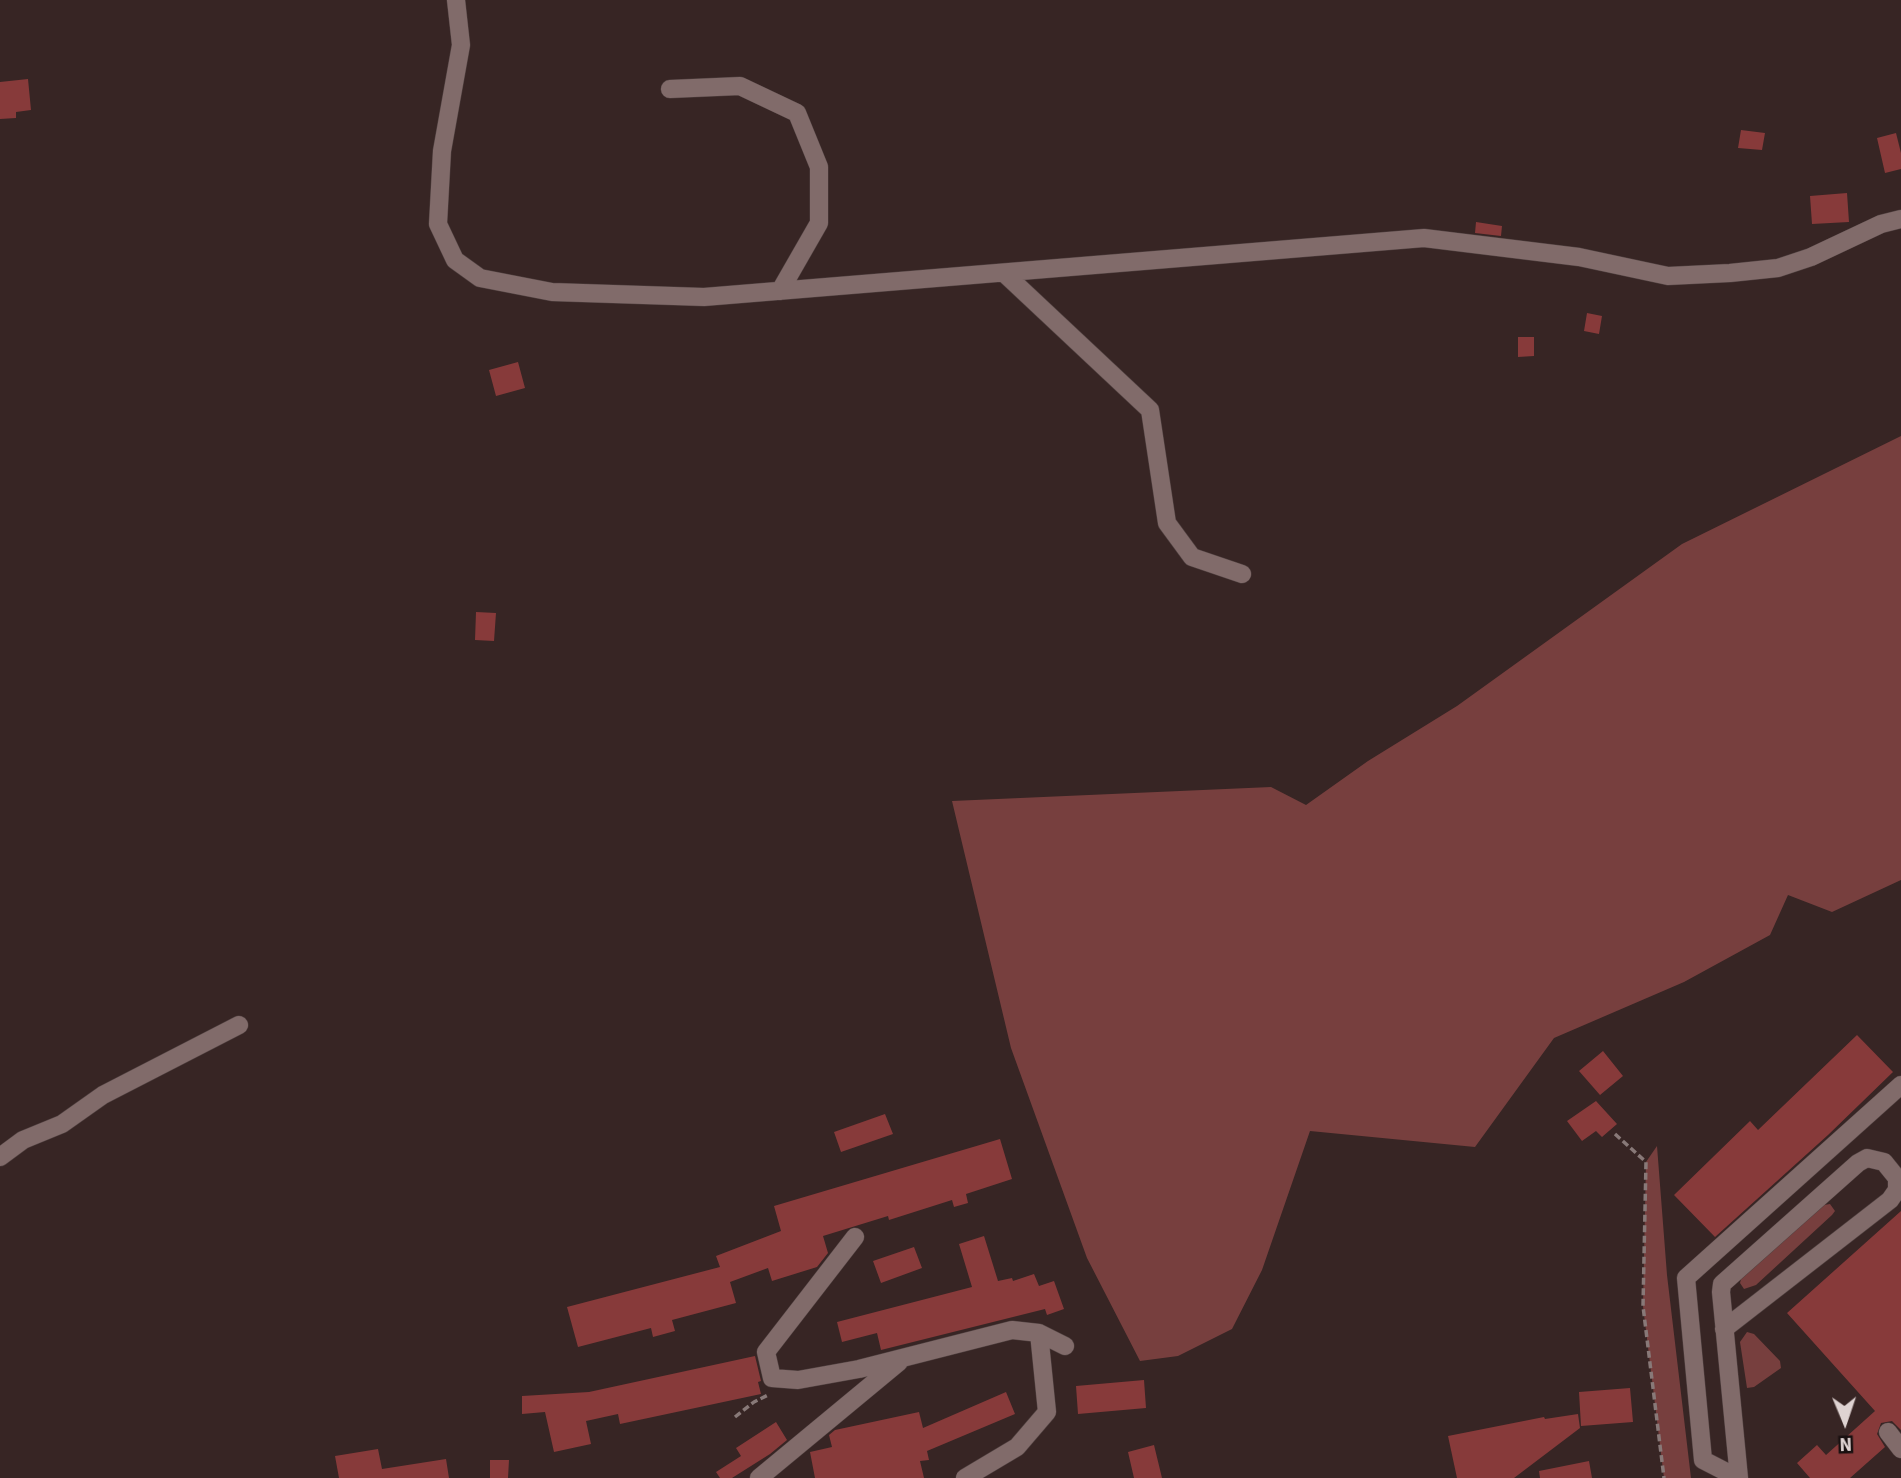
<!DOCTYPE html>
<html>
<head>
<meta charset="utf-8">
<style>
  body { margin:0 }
  #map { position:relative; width:1901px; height:1478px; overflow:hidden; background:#372524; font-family:"Source Sans 3",sans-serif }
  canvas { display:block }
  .north { position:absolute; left:1810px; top:1387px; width:70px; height:70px; -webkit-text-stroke:5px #191010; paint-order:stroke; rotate:178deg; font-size:19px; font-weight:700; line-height:28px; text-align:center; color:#dfd3d2 }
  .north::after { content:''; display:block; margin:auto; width:24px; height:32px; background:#dfd3d2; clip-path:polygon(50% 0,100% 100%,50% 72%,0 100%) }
</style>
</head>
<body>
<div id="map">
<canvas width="1901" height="1478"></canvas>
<div class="north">N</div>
</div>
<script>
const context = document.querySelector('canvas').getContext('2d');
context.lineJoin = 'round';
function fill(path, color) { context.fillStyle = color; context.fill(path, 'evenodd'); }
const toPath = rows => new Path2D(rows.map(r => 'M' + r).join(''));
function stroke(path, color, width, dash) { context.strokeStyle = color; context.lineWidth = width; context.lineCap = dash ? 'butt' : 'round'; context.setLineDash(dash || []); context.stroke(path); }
fill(toPath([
  [1901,436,1901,880,1832,912,1788,895,1770,935,1684,982,1554,1038,1475,1147,1310,1131,1262,1270,1232,1329,1178,1356,1140,1361,1087,1258,1011,1048,952,801,1271,787,1306,805,1368,761,1457,706,1682,544],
  [1657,1146,1667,1275,1691,1478,1664,1478,1643,1306,1646,1162],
  [1830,1204,1835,1211,1832,1215,1756,1285,1744,1289,1740,1283,1743,1272,1824,1205],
  [1747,1332,1754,1334,1780,1361,1781,1368,1754,1387,1747,1388,1740,1342]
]), '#773f3e');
fill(toPath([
  [28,79,31,110,16,112,16,118,0,119,0,82],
  [1741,130,1765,133,1762,150,1738,148],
  [1896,133,1901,153,1901,169,1885,173,1877,138],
  [1847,193,1849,222,1812,224,1810,196],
  [1476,222,1502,226,1501,236,1475,233],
  [1587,313,1602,316,1599,334,1584,331],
  [1518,337,1534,337,1534,356,1518,357],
  [518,362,525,388,496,396,489,370],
  [476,612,496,613,494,641,475,640],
  [1857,1035,1893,1072,1828,1135,1715,1237,1674,1195,1750,1121,1758,1130],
  [1603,1051,1623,1076,1600,1095,1579,1071],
  [1596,1101,1617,1124,1602,1137,1596,1131,1582,1141,1567,1121],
  [885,1114,893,1134,841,1152,834,1132],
  [1000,1139,1012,1179,966,1194,968,1203,954,1207,952,1200,889,1220,888,1216,823,1236,828,1253,817,1267,772,1281,768,1268,730,1282,736,1303,672,1320,675,1331,653,1337,651,1328,578,1347,567,1307,720,1267,716,1256,781,1231,774,1206],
  [1901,1211,1901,1430,1892,1421,1881,1423,1877,1434,1885,1447,1850,1478,1810,1478,1797,1463,1817,1445,1826,1455,1875,1411,1787,1313],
  [984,1236,998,1281,1012,1278,1013,1281,1034,1274,1039,1286,1054,1281,1064,1309,1047,1315,1045,1309,881,1350,877,1333,842,1342,837,1322,972,1287,959,1244],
  [914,1247,922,1268,881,1283,873,1261],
  [755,1356,761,1381,758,1382,761,1394,620,1424,618,1414,586,1421,591,1444,554,1452,545,1412,522,1414,522,1396,589,1392],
  [1144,1380,1146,1408,1078,1414,1076,1386],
  [1630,1388,1633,1422,1581,1426,1579,1392],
  [1006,1392,1015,1414,927,1451,929,1460,920,1461,924,1478,815,1478,810,1452,832,1447,829,1435,835,1430,919,1412,923,1428],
  [1578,1414,1580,1428,1514,1478,1457,1478,1448,1436,1544,1417,1545,1419],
  [776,1422,787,1440,770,1454,732,1478,720,1478,716,1472,741,1456,736,1448],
  [1154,1445,1162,1478,1134,1478,1128,1452],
  [378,1449,382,1469,446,1459,449,1478,339,1478,335,1456],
  [490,1460,509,1460,508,1478,490,1478],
  [1589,1461,1592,1478,1540,1478,1539,1471]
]), '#873a3a');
const minor = toPath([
  [456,0,461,45,442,151,438,224,455,260,480,278,552,292,704,297,1424,238,1579,257,1668,276,1730,273,1778,268,1811,257,1881,224,1901,219],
  [670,89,740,86,797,113,819,167,819,223,780,291],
  [1004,273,1150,410,1167,523,1192,557,1242,574],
  [0,1157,23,1140,62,1124,103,1095,239,1025],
  [855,1237,766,1352,772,1378,798,1380,859,1369,1012,1330,1039,1333,1047,1412,1017,1447,965,1478],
  [1724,1329,1890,1200,1897,1190,1897,1178,1884,1162,1867,1158,1858,1163,1722,1284,1721,1292,1739,1478],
  [1039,1333,1065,1346],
  [1888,1432,1901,1449],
  [759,1478,899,1362],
  [1738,1478,1703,1460,1686,1278,1901,1085]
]);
stroke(minor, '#504140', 19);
stroke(toPath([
  [1615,1134,1646,1162,1643,1306,1664,1478],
  [735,1417,754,1402,768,1395]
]), '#887978', 3.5, [7, 3.5]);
stroke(minor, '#816b6a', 18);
</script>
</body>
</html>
